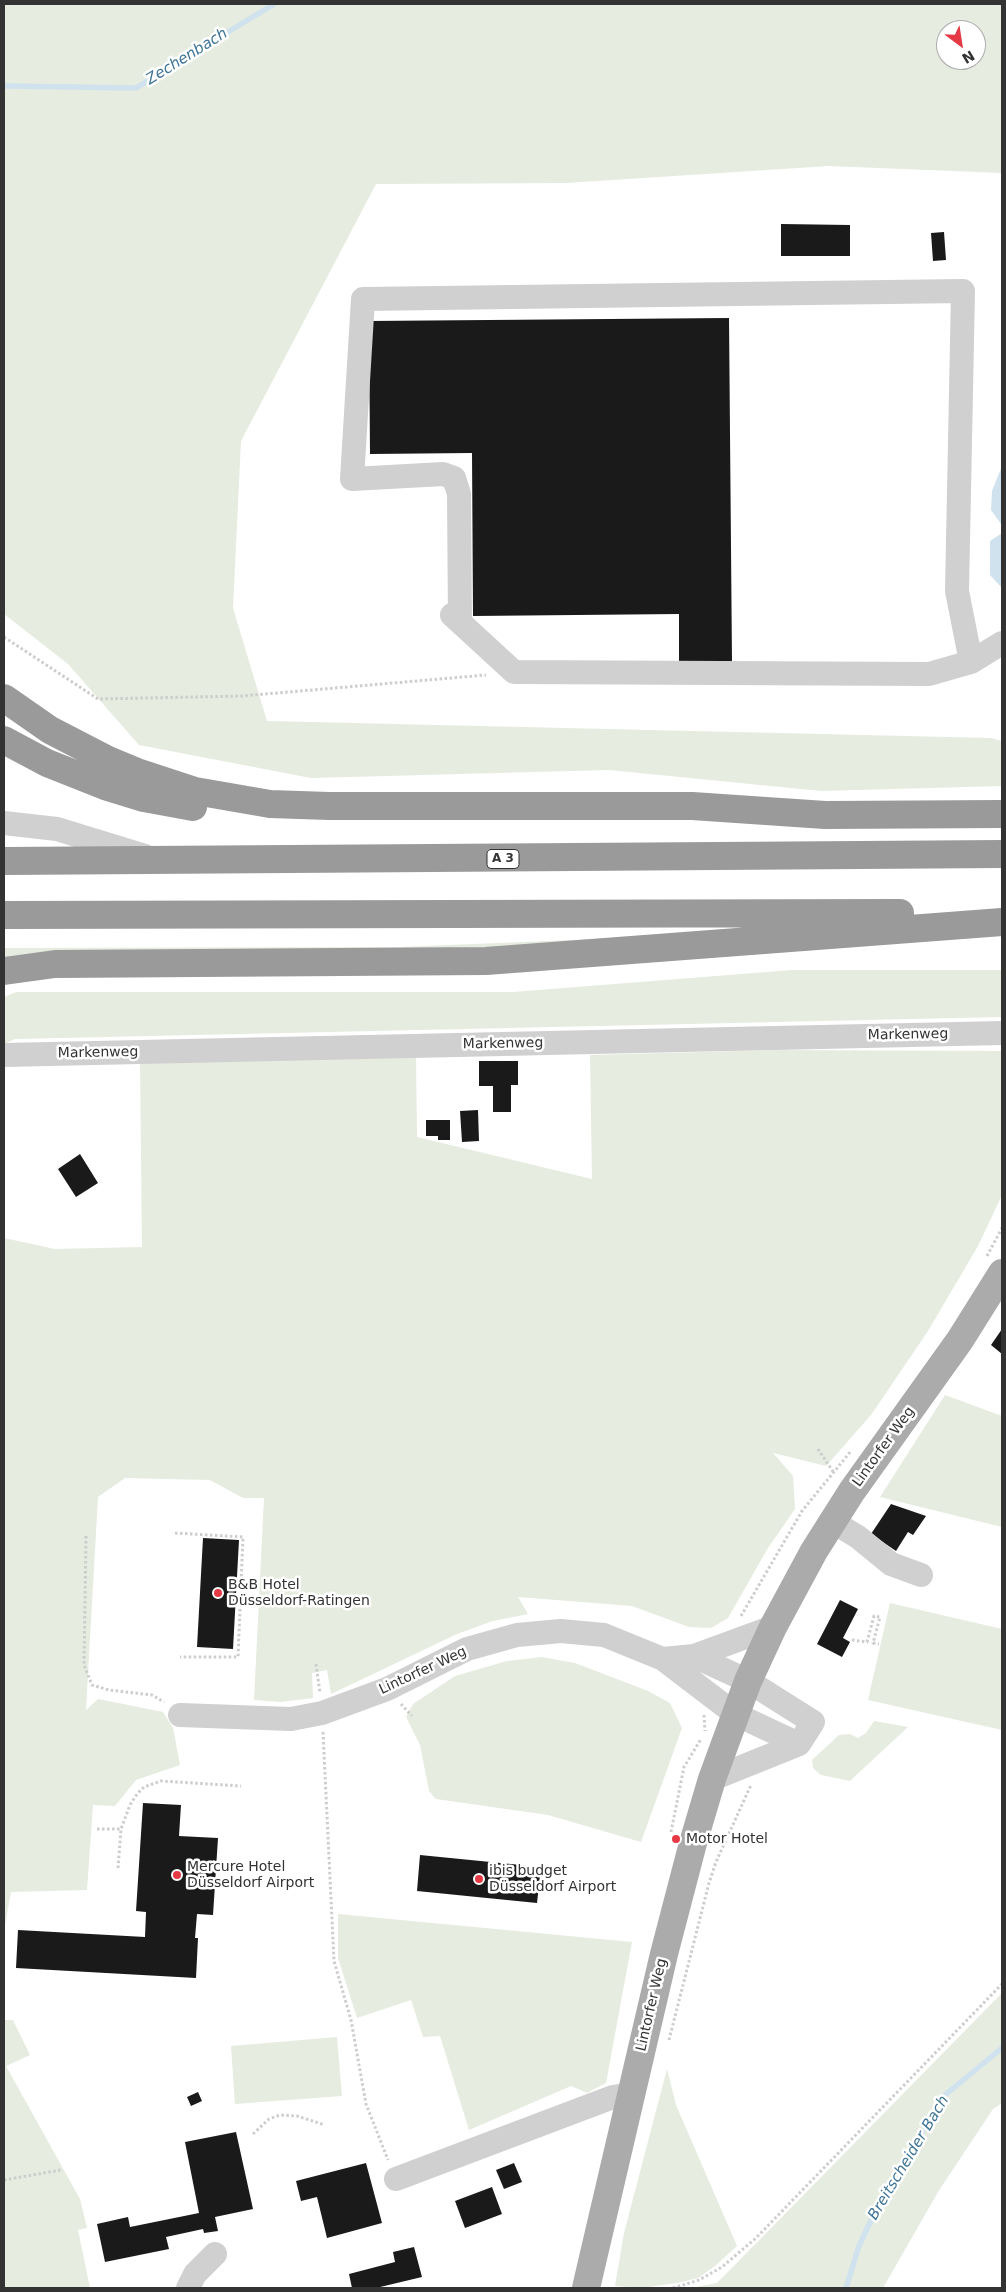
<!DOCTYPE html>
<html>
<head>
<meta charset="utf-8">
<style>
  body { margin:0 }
  #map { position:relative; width:1006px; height:2292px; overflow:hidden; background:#fff; font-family:"DejaVu Sans",sans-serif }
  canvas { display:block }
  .frame { position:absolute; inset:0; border:5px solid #333; pointer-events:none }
  .north { position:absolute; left:936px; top:20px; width:50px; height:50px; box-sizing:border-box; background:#fff; border:1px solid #adadad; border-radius:50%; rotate:149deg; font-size:14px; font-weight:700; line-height:20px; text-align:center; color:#333 }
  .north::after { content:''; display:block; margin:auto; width:18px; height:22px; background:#e63946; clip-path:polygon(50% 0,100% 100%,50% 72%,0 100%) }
</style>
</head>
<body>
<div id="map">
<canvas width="1006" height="2292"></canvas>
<div class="frame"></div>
<div class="north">N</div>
</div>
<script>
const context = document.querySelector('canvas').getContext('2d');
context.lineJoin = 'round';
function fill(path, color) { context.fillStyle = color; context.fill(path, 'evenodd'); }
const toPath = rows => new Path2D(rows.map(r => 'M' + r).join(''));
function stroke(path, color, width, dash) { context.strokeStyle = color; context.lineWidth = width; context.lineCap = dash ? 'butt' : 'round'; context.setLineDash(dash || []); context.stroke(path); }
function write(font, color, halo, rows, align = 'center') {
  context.font = font + ' "DejaVu Sans",sans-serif'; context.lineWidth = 5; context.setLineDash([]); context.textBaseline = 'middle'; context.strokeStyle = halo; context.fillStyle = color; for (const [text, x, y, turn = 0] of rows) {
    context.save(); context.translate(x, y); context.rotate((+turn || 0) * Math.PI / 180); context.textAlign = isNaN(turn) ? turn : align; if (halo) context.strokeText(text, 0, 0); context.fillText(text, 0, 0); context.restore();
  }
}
fill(toPath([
  [4,4,1002,4,1002,173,829,166,566,183,376,184,241,441,233,608,267,721,991,738,1002,741,1002,786,821,791,609,770,311,778,139,745,68,664,4,614],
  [946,30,976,30,976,60,946,60],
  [645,937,645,944,4,965,4,948,400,947],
  [792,970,1002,970,1002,1017,15,1039,4,1044,4,997,16,992,513,992],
  [777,1050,1002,1051,1002,1195,978,1246,928,1331,871,1415,826,1466,773,1453,793,1476,795,1509,768,1548,728,1618,711,1628,689,1627,632,1606,518,1597,528,1614,493,1621,457,1634,331,1694,327,1670,312,1673,313,1698,281,1702,254,1700,264,1498,243,1498,210,1480,125,1478,98,1497,86,1710,98,1699,163,1712,173,1728,180,1765,136,1780,115,1806,93,1805,87,1890,11,1892,4,1931,4,1238,55,1249,142,1247,140,1062,416,1057,417,1137,592,1179,590,1055],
  [945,1395,1002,1416,1002,1527,880,1497],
  [890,1603,1002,1629,1002,1730,868,1700],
  [542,1657,575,1663,648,1691,670,1703,682,1728,641,1842,548,1815,436,1799,429,1791,420,1745,406,1717,413,1704,455,1676,507,1661],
  [874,1721,908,1727,850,1781,821,1775,813,1768,812,1760,839,1735,850,1734,858,1738,866,1733],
  [338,1914,632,1942,606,2083,587,2093,571,2086,469,2130,440,2036,423,2037,411,2000,357,2018,338,1958],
  [1002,1993,1002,2103,993,2109,938,2192,883,2288,691,2288,717,2283],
  [4,2020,13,2020,30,2055,6,2066,80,2199,87,2228,78,2230,90,2288,4,2288],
  [337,2037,342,2096,235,2104,231,2046],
  [667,2069,676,2105,737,2246,715,2266,698,2278,677,2283,641,2288,615,2286,624,2233]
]), '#e6ecdf');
fill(toPath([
  [1002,466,1002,588,990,575,990,541,1002,533,1001,524,991,510,992,491]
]), '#cfe2ee');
stroke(toPath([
  [4,86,136,88,274,4],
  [846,2288,859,2246,881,2199,945,2095,1002,2048]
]), '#cfe2ee', 5.5);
fill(toPath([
  [781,224,850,225,850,256,781,256],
  [944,232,946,260,933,261,931,233],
  [729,318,732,662,679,662,679,614,473,616,472,453,370,454,369,321],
  [479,1061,518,1061,518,1085,511,1085,511,1112,493,1112,493,1086,479,1086],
  [478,1110,479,1141,462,1142,460,1111],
  [426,1120,450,1120,450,1140,438,1140,438,1136,426,1136],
  [80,1154,98,1183,76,1197,58,1169],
  [1002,1329,1002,1354,991,1345],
  [891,1504,926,1516,913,1535,908,1532,896,1551,871,1534],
  [203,1538,239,1540,233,1649,197,1647],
  [840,1600,858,1609,843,1638,850,1642,842,1657,817,1644],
  [143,1803,181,1805,179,1836,218,1838,213,1915,197,1914,195,1938,198,1938,196,1978,16,1968,18,1930,145,1937,146,1912,136,1911],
  [420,1855,541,1867,537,1903,417,1891],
  [198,2092,202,2101,191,2106,187,2097],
  [236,2132,253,2209,215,2217,218,2231,204,2233,203,2229,166,2237,169,2249,105,2262,97,2224,128,2217,130,2227,199,2213,185,2142],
  [366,2163,382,2223,327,2238,317,2197,301,2201,296,2181],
  [514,2163,522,2182,504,2189,496,2170],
  [492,2187,502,2214,465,2228,455,2201],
  [414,2247,422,2277,376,2288,352,2288,349,2274,395,2262,393,2252]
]), '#1a1a1a');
stroke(toPath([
  [4,637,98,699,242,696,486,675],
  [987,1256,1002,1228],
  [818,1449,834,1473],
  [175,1533,243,1537,238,1657,180,1657],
  [86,1536,84,1665,92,1685,109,1690,152,1695,164,1702],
  [741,1616,802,1511,851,1451],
  [852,1640,867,1642,874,1616,880,1617,873,1643,879,1644],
  [316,1664,320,1693],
  [401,1704,412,1716],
  [704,1715,705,1731],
  [323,1732,334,1961,351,2020,366,2104,388,2160],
  [97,1829,121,1829],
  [671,1832,684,1767,701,1739],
  [118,1868,121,1829,130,1805,137,1794,144,1787,161,1781,241,1786],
  [669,2040,709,1883,716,1862,751,1785],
  [253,2134,269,2119,280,2115,297,2116,325,2125],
  [4,2180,61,2170],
  [673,2288,699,2280,722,2267,756,2238,1002,1984]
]), '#cdcdcd', 3, [2.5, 2.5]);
stroke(toPath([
  [452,615,514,672,929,674,971,662],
  [460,622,459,494,454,478,443,474,352,479,363,299,963,291,957,591,971,662,1002,643],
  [4,823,57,829,145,856],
  [4,1055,1002,1033],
  [833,1522,858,1537,891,1564,921,1575],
  [694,1656,773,1627],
  [663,1659,694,1656,748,1681,813,1722,799,1744,712,1779],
  [180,1715,291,1719,322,1713,387,1689,467,1649,517,1635,561,1631,604,1635,663,1659,735,1714,799,1744],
  [396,2179,613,2097,631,2094],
  [188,2288,195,2274,215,2254]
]), '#d0d0d0', 24);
stroke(toPath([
  [586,2288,664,1954,693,1843,712,1779,748,1681,773,1627,814,1551,852,1491,960,1340,1002,1273]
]), '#ababab', 28);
stroke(toPath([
  [4,698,50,730,108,760,137,772,195,791,270,804,329,806,692,806,825,815,1002,814],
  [4,740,47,763,105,786,144,798,193,807],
  [4,861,1002,854],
  [4,915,900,913],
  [4,971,55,964,486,961,1002,922]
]), '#9a9a9a', 28);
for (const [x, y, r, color] of [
  [218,1593,5,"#e63946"],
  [676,1839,5,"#e63946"],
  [177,1875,5,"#e63946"],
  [479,1879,5,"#e63946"]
]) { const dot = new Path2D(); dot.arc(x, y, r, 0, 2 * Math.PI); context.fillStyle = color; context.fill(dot); stroke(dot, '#fff', 2); }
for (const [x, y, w] of [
  [503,859,32]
]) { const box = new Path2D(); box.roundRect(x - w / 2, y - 9.5, w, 19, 4); context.fillStyle = '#fff'; context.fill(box); stroke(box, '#333', 1); }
write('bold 12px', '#333', null, [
  ["A 3",503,859]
]);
write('14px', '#333', '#fff', [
  ["Markenweg",908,1035,-1],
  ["Markenweg",503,1044,-1],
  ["Markenweg",98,1053,-1],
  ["Lintorfer Weg",884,1447,-54],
  ["Lintorfer Weg",423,1671,-25],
  ["Lintorfer Weg",652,2005,-77]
]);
write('14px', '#333', '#fff', [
  ["B&B Hotel",228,1585],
  ["Düsseldorf-Ratingen",228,1601],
  ["Motor Hotel",686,1839],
  ["Mercure Hotel",187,1867],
  ["Düsseldorf Airport",187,1883],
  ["ibis budget",489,1871],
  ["Düsseldorf Airport",489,1887]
], 'left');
write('italic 15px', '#3f7597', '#fff', [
  ["Zechenbach",187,57,-32],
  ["Breitscheider Bach",909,2158,-59]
]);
</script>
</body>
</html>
